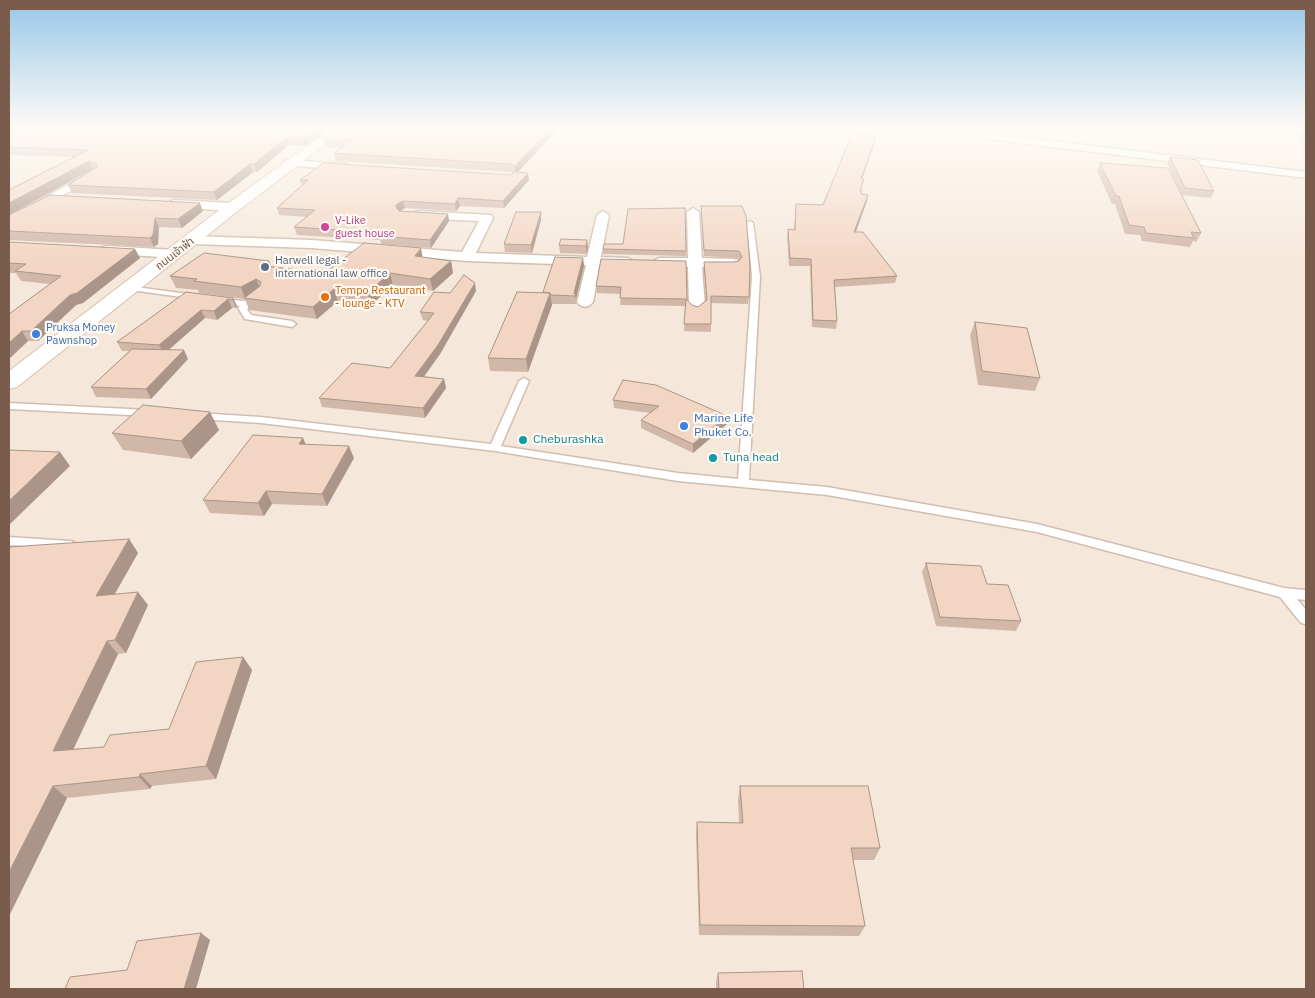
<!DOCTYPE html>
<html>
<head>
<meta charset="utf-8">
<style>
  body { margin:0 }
  #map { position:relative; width:1315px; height:998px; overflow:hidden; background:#fdf6ec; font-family:"IBM Plex Sans",sans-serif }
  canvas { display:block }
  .frame { position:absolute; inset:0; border:10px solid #7a5c4d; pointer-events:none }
</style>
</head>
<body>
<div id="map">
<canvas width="1315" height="998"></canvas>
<div class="frame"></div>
</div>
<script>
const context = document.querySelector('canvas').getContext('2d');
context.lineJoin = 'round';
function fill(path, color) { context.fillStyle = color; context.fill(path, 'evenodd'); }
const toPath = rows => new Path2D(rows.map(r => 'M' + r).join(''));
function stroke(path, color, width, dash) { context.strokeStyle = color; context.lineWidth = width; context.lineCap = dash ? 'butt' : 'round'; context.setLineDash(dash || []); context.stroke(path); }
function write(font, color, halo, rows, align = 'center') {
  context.font = font + ' "IBM Plex Sans","Noto Sans Thai",sans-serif'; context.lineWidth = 4.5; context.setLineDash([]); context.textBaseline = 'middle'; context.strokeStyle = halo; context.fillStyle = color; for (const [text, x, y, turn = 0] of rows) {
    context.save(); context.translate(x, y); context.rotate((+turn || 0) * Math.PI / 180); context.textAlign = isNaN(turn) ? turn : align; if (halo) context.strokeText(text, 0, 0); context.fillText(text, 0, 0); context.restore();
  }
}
fill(toPath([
  [9,127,1306,127,1306,989,9,989]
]), '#f5e8da');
const service = toPath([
  [750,221,753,223,760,277,749,480,827,487,1037,524,1284,588,1306,590,1306,600,1297,599,1306,610,1306,624,1301,623,1280,597,1037,532,827,495,678,481,495,451,261,423,198,419,193,416,198,413,261,417,491,444,519,381,524,378,529,381,501,446,678,473,738,479,752,277,747,223,750,221],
  [128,286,196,295,200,297,196,299,131,290,128,290,128,286],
  [219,299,246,301,254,300,254,304,247,309,251,315,292,321,296,324,292,327,245,319,238,308,240,306,219,303,219,299],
  [9,403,149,410,154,413,149,416,9,409,9,403],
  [9,537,70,541,74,542,76,545,74,548,70,549,9,545,9,537]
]);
const minor = toPath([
  [910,127,937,127,1306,172,1306,178,915,130,910,127],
  [289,160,346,164,352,167,346,170,285,165,283,163,285,161,289,160],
  [93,171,97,172,99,174,97,176,9,226,9,217,93,171],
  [173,200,233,203,239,207,233,211,169,207,167,204,173,200],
  [693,208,699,212,702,258,733,259,738,260,740,263,738,266,733,267,702,267,705,307,702,310,697,312,692,310,689,307,688,267,659,266,652,262,659,258,688,258,687,212,693,208],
  [419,211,491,215,493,218,476,253,587,257,597,215,603,211,609,215,601,257,628,258,635,262,628,266,600,265,593,302,590,305,585,307,580,305,577,302,586,265,467,261,312,248,192,244,185,240,192,236,312,240,462,252,479,221,415,218,413,215,415,212,419,211],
  [107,246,175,250,182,254,175,258,102,253,100,250,102,247,107,246]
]);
const secondary = toPath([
  [334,127,348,127,239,210,17,387,9,389,9,371,227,204,334,127]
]);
stroke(service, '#d1beb0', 3);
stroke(minor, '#d1beb0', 3);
stroke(secondary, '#d6c0b0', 2);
fill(service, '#fff');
fill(minor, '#fff');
fill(secondary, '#fff');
fill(toPath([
  [9,127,331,127,305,146,289,145,257,172,253,172,217,200,72,193,68,185,93,169,74,157,11,155,9,156],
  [339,127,560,127,517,172,529,180,504,208,460,206,456,211,405,208,400,211,448,214,449,221,431,248,381,244,380,240,297,235,294,227,307,217,279,215,277,208,302,186,300,180,510,175,513,173,511,172,336,161,334,153,342,148,325,147,323,139],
  [1234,127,1306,127,1306,149,1305,149,1297,133,1234,128],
  [876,136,875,142,862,179,864,179,861,191,861,194,867,201,856,232,897,276,895,283,835,287,837,321,836,329,812,327,810,266,789,266,787,236,788,229,794,230,796,204,823,205],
  [1170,157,1214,191,1211,198,1182,195,1167,163],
  [1100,163,1201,233,1196,242,1193,241,1190,247,1142,241,1140,235,1125,234,1115,204,1112,204,1097,171],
  [701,206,742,206,749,297,748,304,711,303,711,332,684,331,685,306,620,305,621,294,597,293,596,286,601,259,687,300,692,305,698,307,706,300,704,269,704,262,734,262,740,260,738,258,704,256],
  [685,208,686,256,603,254,603,249,623,244],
  [203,211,182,228,159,227,158,244,154,247,9,240,9,215],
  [541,212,541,220,532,253,505,252,504,244],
  [587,240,588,248,586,254,560,253,559,245],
  [9,242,135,249,140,258,83,303,76,305,38,341,28,341,9,359,9,314,50,284,21,281,16,273,9,273],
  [423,257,451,261,453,273,433,291,393,285,371,305,338,301,317,319,249,310,245,299,199,293,198,290,176,288,170,276,271,266,325,273],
  [583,258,584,266,576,299,576,304,552,304,552,305,528,372,490,371,488,358,543,292],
  [476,291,440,354,424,376,444,379,446,388,425,418,322,407,319,398,390,368,428,321,423,320,420,312,450,293],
  [186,292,233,298,237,306,236,308,232,308,217,320,205,318,168,350,188,359,151,399,96,397,91,387,129,351,122,351,117,342],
  [975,322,1040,378,1035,391,978,385,970,335],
  [623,380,727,416,727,424,693,453,641,428,641,420,650,413,614,408,613,400],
  [219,430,191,459,123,450,112,433],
  [303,438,305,444,354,458,327,506,272,504,264,516,210,513,203,500],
  [129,539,138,553,115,594,148,605,126,653,118,654,73,749,104,747,169,729,243,657,252,670,216,779,152,786,150,789,67,798,9,916],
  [926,563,987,584,1021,621,1016,631,936,626,922,572],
  [740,786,880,848,874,860,853,860,865,926,859,936,699,935,696,835,697,822,739,823,738,799],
  [718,973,804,989,716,989,716,982]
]), '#d1b7a8');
fill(toPath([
  [318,127,331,127,305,146,302,138],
  [552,127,560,127,516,174,515,166],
  [876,136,875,142,860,185,861,179],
  [287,137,289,145,257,172,254,164],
  [89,161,93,169,9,215,9,203],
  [250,164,253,172,217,200,214,192],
  [528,173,529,180,504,208,503,201],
  [868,195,867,201,853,239,854,232],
  [458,198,460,206,456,211,455,204],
  [403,201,405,208,398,212,396,207,396,205],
  [200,203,203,211,182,228,178,219],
  [541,212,541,220,532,253,531,245],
  [448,214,449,221,431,248,430,240],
  [155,218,159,227,158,244,154,247,150,238],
  [587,240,588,248,586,254,586,246],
  [421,248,423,259,415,256],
  [135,249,140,258,83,303,76,305,38,341,31,331,70,295],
  [583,258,584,266,576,299,574,293],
  [269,261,274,273,263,266],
  [451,261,453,273,433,291,430,279],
  [390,273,393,285,371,305,367,293],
  [256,279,261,291,245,298,241,287],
  [475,283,476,291,440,354,418,385,415,376],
  [334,289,338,301,317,319,313,307],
  [550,293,552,305,528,372,526,359],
  [233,298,237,306,236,308,233,300],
  [228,299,232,308,217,320,214,311],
  [201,310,205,318,164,354,159,345],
  [22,331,28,341,9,359,9,343],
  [184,350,188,359,151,399,146,389],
  [444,379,446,388,425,418,423,408],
  [210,412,219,430,191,459,181,441],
  [727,416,727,424,693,453,693,444],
  [303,438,308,450,299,444],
  [349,446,354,458,327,506,322,494],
  [60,452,70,466,9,525,9,501],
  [266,491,272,504,264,516,258,503],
  [129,539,138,553,106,609,96,596],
  [138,592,148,605,126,653,115,640],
  [107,641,118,654,67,763,53,751],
  [243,657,252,670,216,779,206,766],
  [140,774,152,786,150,789,139,777],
  [53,786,67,798,9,916,9,872],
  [201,933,210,940,196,989,184,989]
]), '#aa9588');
const building = toPath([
  [9,127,318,127,302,138,287,137,254,164,250,164,214,192,68,185,97,167,97,164,89,161,9,203,9,190,88,150,9,147,9,127],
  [339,127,465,127,509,130,514,127,552,127,515,166,510,164,334,153,352,140,323,139,339,127],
  [1290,127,1306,127,1306,140,1300,128,1290,127],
  [852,134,876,136,861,179,864,179,860,191,862,191,861,194,868,195,854,232,863,232,897,276,834,280,837,321,813,320,811,259,790,258,788,229,795,230,796,204,823,205,852,134],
  [1170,157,1198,160,1214,191,1185,188,1170,157],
  [323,163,510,175,516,172,528,173,503,201,458,198,455,204,403,201,396,205,396,207,399,211,448,214,430,240,379,236,383,233,294,227,315,210,277,208,308,180,300,180,323,163],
  [1100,163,1168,168,1201,233,1191,232,1194,238,1146,233,1144,227,1129,225,1119,196,1116,196,1100,163],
  [50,195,200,203,178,219,155,218,153,235,150,238,9,231,9,215,50,195],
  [701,206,742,206,746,216,750,266,749,297,711,296,711,324,684,324,686,299,620,298,621,287,596,286,601,259,686,261,687,300,692,305,698,307,707,300,704,262,734,262,739,261,742,257,739,251,704,250,701,206],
  [685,208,686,251,603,249,604,244,623,244,628,209,685,208],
  [516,212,541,212,531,245,504,244,516,212],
  [561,239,587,240,586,246,559,245,561,239],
  [9,242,135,249,77,293,70,295,31,331,22,331,9,343,9,314,61,276,15,271,26,264,9,263,9,242],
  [364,243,421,248,415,256,451,261,430,279,390,273,367,293,334,289,313,307,244,298,260,286,261,282,256,279,241,287,194,281,197,279,170,276,204,253,269,261,263,266,325,273,364,243],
  [555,257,583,258,574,293,576,296,551,295,550,293,543,292,555,257],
  [464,275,475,283,438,345,415,376,444,379,423,408,319,398,352,363,390,368,434,313,420,312,434,292,450,293,464,275],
  [186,292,233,298,233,300,228,299,214,311,201,310,159,345,117,342,186,292],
  [517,292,550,293,526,359,488,358,517,292],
  [975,322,1027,328,1040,378,982,371,975,322],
  [132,349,184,350,146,389,91,387,132,349],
  [623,380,656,385,727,416,693,444,641,420,659,406,613,400,623,380],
  [143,405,210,412,181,441,112,433,143,405],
  [253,435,303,438,299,444,349,446,322,494,266,491,258,503,203,500,253,435],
  [9,450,60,452,9,501,9,450],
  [129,539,96,596,138,592,115,640,107,641,53,751,104,747,110,735,169,729,196,662,243,657,206,766,140,774,139,777,53,786,9,872,9,547,129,539],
  [926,563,981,566,987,584,1008,585,1021,621,940,617,926,563],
  [740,786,868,786,880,848,851,848,865,926,700,925,697,822,743,823,740,786],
  [201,933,184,989,65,989,70,977,127,970,137,941,201,933],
  [802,971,804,989,719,989,718,973,802,971]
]);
fill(building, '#f3d5c3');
stroke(building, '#aa9588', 1);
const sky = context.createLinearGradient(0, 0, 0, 266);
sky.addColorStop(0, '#97c7e8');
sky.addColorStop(0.48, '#fefbf6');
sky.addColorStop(1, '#fefbf600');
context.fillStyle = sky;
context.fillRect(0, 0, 1315, 266);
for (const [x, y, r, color] of [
  [325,227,5,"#d1479c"],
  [265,267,5,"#5c6f8a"],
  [325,297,5,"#e8710a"],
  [36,334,5,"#3f7fe0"],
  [684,426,5,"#3f7fe0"],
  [523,440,5,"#0f9aa8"],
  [713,458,5,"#0f9aa8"]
]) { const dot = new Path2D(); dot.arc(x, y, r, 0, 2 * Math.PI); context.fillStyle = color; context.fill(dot); stroke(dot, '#fffaf3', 2); }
write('11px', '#b23c85', '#fffaf3', [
  ["V-Like",335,221],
  ["guest house",335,234]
], 'left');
write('11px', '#7a5c4d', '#fffaf3', [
  ["ถนนเจ้าฟ้า",175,254,-38]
]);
write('11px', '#4e5e75', '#fffaf3', [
  ["Harwell legal -",275,261],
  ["international law office",275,274]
], 'left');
write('11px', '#c56008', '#fffaf3', [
  ["Tempo Restaurant",335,291],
  ["- lounge - KTV",335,304]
], 'left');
write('11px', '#366cbe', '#fffaf3', [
  ["Pruksa Money",46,328],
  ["Pawnshop",46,341]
], 'left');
write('12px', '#366cbe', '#fffaf3', [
  ["Marine Life",694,419],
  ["Phuket Co.",694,433]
], 'left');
write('12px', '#0d838f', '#fffaf3', [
  ["Cheburashka",533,440],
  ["Tuna head",723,458]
], 'left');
</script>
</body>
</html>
